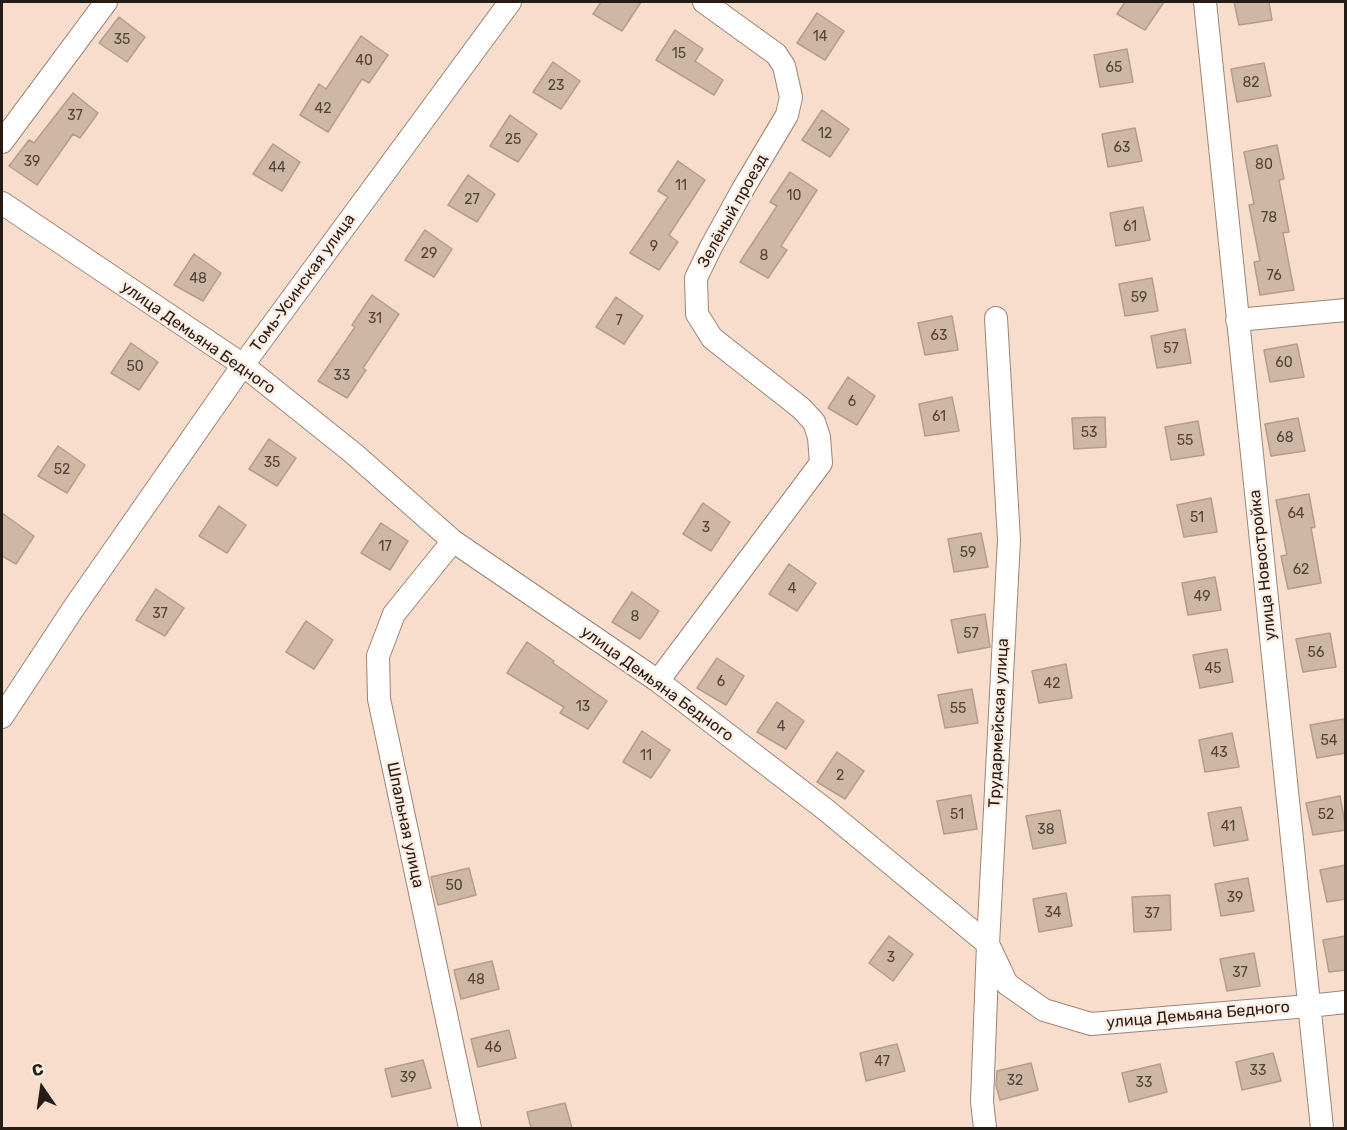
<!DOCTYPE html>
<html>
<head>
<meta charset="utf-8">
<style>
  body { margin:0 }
  #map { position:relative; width:1347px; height:1130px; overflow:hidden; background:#f9ddcc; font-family:Rubik,sans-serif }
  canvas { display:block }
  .frame { position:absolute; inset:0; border:3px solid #261c16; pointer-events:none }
  .north { position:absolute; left:12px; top:1058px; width:60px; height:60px; -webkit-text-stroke:4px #feede2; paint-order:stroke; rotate:347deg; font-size:16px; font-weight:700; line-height:24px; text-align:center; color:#261c16 }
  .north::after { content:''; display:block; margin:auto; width:21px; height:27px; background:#261c16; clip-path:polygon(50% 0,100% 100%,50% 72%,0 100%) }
</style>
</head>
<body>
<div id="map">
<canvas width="1347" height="1130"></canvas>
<div class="frame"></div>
<div class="north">С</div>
</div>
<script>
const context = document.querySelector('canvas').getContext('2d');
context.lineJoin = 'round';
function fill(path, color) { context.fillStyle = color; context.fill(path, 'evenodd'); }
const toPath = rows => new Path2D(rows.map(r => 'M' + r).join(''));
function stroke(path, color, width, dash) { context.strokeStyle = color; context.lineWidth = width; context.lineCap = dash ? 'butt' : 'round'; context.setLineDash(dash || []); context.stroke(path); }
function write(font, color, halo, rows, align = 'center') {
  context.font = font + ' Rubik,sans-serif'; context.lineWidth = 5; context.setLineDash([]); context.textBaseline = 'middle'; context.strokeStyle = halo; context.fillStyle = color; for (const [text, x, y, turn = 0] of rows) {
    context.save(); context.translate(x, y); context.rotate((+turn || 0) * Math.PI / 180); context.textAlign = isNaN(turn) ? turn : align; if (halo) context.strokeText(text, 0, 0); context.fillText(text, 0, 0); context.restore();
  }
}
const building = toPath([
  [601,2,641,2,622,31,593,14,601,2],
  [1125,2,1164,2,1145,30,1117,14,1125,2],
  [1234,2,1269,2,1272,20,1239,25,1234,2],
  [817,13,844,31,825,60,797,43,817,13],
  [119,17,145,37,127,62,99,43,119,17],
  [675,30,703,49,695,61,723,80,714,95,656,60,675,30],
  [361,36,388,55,369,83,362,79,328,132,300,115,319,84,326,89,361,36],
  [1127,49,1133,82,1100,87,1094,55,1127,49],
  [553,62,580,81,561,109,533,92,553,62],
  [1264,63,1271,96,1237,102,1231,69,1264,63],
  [73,93,98,113,80,138,73,134,37,185,9,166,29,140,34,143,73,93],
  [822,110,849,129,830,157,802,140,822,110],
  [510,115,537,134,518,162,490,146,510,115],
  [1135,128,1142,161,1108,167,1102,134,1135,128],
  [273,144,300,162,282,191,253,174,273,144],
  [1277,145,1284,179,1279,180,1289,232,1283,233,1294,290,1260,295,1254,262,1260,261,1249,205,1254,204,1244,152,1277,145],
  [678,161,705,180,669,235,678,242,659,270,630,253,668,197,658,191,678,161],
  [790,172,817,190,781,246,787,250,768,278,740,262,777,206,770,202,790,172],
  [468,175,495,194,477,222,448,205,468,175],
  [1143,207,1150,240,1116,246,1110,213,1143,207],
  [425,230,452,249,434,277,405,260,425,230],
  [194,254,221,273,203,301,174,285,194,254],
  [1152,278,1158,311,1125,316,1119,284,1152,278],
  [372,295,399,314,363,368,366,370,347,398,318,381,355,327,352,325,372,295],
  [616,297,643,316,624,344,596,327,616,297],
  [952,316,958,350,925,355,918,323,952,316],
  [1185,329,1191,363,1157,368,1151,336,1185,329],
  [131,343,158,362,139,390,111,373,131,343],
  [1297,344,1304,377,1270,382,1264,350,1297,344],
  [848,377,875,396,857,425,828,408,848,377],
  [952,397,959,431,925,436,919,404,952,397],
  [1105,417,1106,447,1074,449,1072,418,1105,417],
  [1298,418,1305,451,1271,456,1265,424,1298,418],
  [1198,421,1204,455,1171,460,1165,427,1198,421],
  [269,439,296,458,277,486,249,469,269,439],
  [58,446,85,465,67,493,38,476,58,446],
  [1309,494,1315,527,1311,528,1321,583,1288,589,1281,556,1287,555,1276,500,1309,494],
  [1211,498,1217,532,1184,537,1177,505,1211,498],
  [703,503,730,522,711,551,683,534,703,503],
  [219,506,246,525,227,553,199,536,219,506],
  [2,513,34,536,16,564,2,556,2,513],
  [381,523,408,541,390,570,361,553,381,523],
  [981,533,988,567,954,572,948,539,981,533],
  [789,564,816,583,797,611,769,594,789,564],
  [1215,577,1221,610,1188,615,1182,583,1215,577],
  [156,589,184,608,165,636,136,620,156,589],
  [632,592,659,611,640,639,612,622,632,592],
  [985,614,990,647,958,653,951,620,985,614],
  [306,621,333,640,314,669,286,652,306,621],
  [1330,633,1336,667,1303,672,1296,639,1330,633],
  [527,642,554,661,553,663,607,701,588,729,560,713,564,707,507,673,527,642],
  [1227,649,1233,682,1200,688,1193,655,1227,649],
  [717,658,744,676,726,705,697,688,717,658],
  [1066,664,1072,698,1039,703,1032,671,1066,664],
  [972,689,978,723,945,728,938,695,972,689],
  [777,702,804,721,786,749,757,732,777,702],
  [1344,719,1346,729,1346,753,1317,758,1310,725,1344,719],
  [642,731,670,750,651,778,623,762,642,731],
  [1232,733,1239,767,1205,772,1199,740,1232,733],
  [837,752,864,771,845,799,817,782,837,752],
  [971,795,977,829,944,834,937,801,971,795],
  [1340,796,1346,830,1313,835,1306,803,1340,796],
  [1241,807,1248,840,1214,846,1208,813,1241,807],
  [1060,810,1066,843,1033,849,1026,816,1060,810],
  [1346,865,1346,899,1327,902,1320,870,1346,865],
  [469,868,476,895,438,905,431,877,469,868],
  [1248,878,1254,911,1221,916,1215,884,1248,878],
  [1066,893,1072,926,1039,932,1033,899,1066,893],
  [1170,895,1171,930,1134,932,1132,897,1170,895],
  [889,936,913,954,893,981,869,963,889,936],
  [1346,936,1346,970,1329,972,1323,940,1346,936],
  [1254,953,1260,986,1227,991,1220,959,1254,953],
  [492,961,499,989,461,999,454,970,492,961],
  [509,1030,516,1058,478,1067,471,1039,509,1030],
  [897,1044,905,1071,866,1081,860,1053,897,1044],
  [1273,1053,1281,1081,1242,1090,1236,1062,1273,1053],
  [423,1060,431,1088,392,1097,385,1069,423,1060],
  [1031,1063,1038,1090,1000,1100,996,1085,997,1071,1031,1063],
  [1160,1064,1167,1092,1129,1102,1122,1073,1160,1064],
  [565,1103,572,1128,531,1128,527,1112,565,1103]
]);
fill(building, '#cfb8a3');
stroke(building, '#b49d8a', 1.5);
const minor = toPath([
  [1205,2,1322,1128],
  [2,142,106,2],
  [2,203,243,365,353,453,453,541,658,681,826,810,988,944,1007,984,1044,1010,1091,1024,1309,1006,1346,1002],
  [1237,320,1346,310],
  [453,541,394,614,378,656,379,699,470,1128],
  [658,681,821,463,819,437,814,422,801,408,712,338,697,314,696,278,711,247,743,189,787,115,791,97,784,66,776,54,704,2],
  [2,717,75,606,243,365,510,2],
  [985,1128,982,1102,988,944,1009,540,996,318]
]);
stroke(minor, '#9d8474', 24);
stroke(minor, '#fff', 22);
write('14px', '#504339', null, [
  ["14",820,37],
  ["35",122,40],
  ["15",679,54],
  ["40",364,61],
  ["65",1114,68],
  ["82",1251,83],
  ["23",556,86],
  ["42",323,109],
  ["37",75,116],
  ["12",825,134],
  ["25",513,140],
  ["63",1122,148],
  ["39",32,162],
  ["80",1264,165],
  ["44",277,168],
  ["11",681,186],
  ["10",794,196],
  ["27",472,200],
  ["78",1269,218],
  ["61",1130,227],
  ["9",654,247],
  ["29",429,254],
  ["8",764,256],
  ["76",1274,276],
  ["48",198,279],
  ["59",1139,298],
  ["31",375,319],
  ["7",619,321],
  ["63",939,336],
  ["57",1171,349],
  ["60",1284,363],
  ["50",135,367],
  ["33",342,376],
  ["6",852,402],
  ["61",939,417],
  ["53",1089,433],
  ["68",1285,438],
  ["55",1185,441],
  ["35",272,463],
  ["52",62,470],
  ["64",1296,514],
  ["51",1197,518],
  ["3",706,528],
  ["17",385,547],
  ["59",968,553],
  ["62",1301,570],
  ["4",792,589],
  ["49",1202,597],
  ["37",160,614],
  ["8",635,617],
  ["57",971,634],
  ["56",1316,653],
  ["45",1213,669],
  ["6",721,682],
  ["42",1052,684],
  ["13",583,707],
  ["55",958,709],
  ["4",781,727],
  ["54",1329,741],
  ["43",1219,753],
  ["11",646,756],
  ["2",840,776],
  ["51",957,815],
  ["52",1326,815],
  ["41",1228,827],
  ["38",1046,830],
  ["50",454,886],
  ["39",1235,898],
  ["34",1053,913],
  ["37",1152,914],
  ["3",891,958],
  ["37",1240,973],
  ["48",476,980],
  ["46",493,1048],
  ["47",882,1062],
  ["33",1258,1071],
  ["39",408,1078],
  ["32",1015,1081],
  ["33",1144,1083]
]);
write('16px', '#261c16', '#feede2', [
  ["Зелёный проезд",733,211,-61],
  ["Томь-Усинская улица",303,283,-54],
  ["улица Демьяна Бедного",198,338,35],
  ["улица Новостройка",1263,565,-96],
  ["улица Демьяна Бедного",657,684,36],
  ["Трудармейская улица",999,723,-87],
  ["Шпальная улица",405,825,78],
  ["улица Демьяна Бедного",1198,1015,-5]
]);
</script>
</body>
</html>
